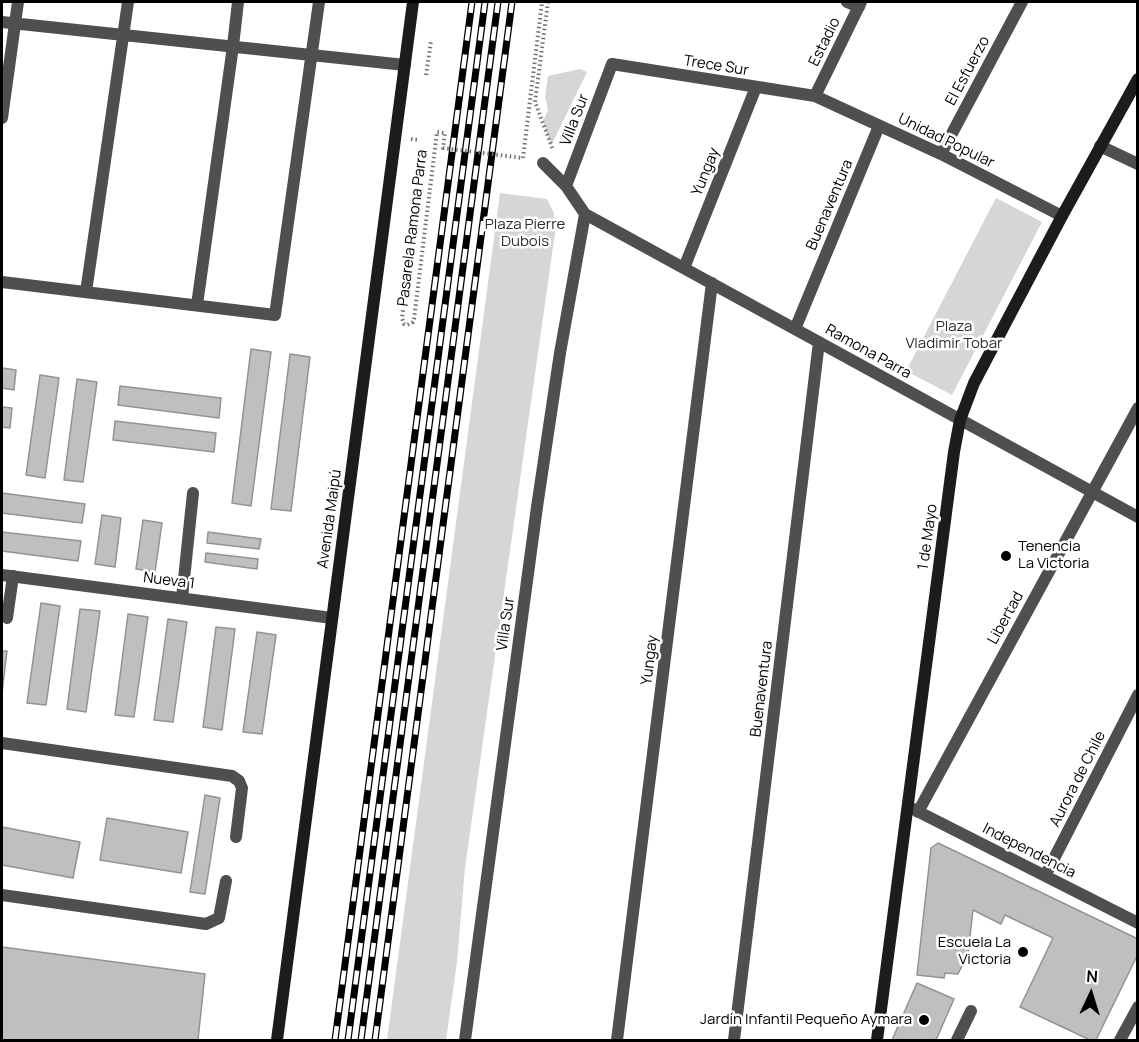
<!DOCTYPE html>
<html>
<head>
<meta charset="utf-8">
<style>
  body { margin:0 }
  #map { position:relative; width:1139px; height:1042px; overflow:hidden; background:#fff; font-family:Manrope,sans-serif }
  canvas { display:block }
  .frame { position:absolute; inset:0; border:3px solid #000; pointer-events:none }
  .north { position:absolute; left:1061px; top:964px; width:60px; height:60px; -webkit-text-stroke:4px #fff; paint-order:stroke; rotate:4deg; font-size:16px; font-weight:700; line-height:24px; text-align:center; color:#000 }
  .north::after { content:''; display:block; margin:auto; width:21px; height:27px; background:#000; clip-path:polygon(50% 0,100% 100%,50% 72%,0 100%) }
</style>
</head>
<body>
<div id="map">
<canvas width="1139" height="1042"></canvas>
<div class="frame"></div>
<div class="north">N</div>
</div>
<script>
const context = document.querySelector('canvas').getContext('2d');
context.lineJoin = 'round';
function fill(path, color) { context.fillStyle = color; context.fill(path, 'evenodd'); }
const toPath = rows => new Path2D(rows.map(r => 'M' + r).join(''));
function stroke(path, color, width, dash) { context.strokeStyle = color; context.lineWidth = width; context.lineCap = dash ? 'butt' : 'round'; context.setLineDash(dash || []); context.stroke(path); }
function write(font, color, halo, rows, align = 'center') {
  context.font = font + ' Manrope,sans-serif'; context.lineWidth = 5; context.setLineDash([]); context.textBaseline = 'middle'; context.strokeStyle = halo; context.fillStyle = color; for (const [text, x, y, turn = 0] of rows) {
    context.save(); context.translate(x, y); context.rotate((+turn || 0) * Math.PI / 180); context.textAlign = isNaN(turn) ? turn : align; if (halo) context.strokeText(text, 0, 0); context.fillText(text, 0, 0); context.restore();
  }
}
fill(toPath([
  [580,69,587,72,551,146,543,121,548,110,545,97,548,76],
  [500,193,547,199,554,213,555,233,465,868,457,962,446,1040,387,1040],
  [996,198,1042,222,952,395,906,371]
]), '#d6d6d6');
const building = toPath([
  [251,349,271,352,251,506,232,503,251,349],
  [290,354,310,357,291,511,271,509,290,354],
  [2,368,16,370,14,390,2,388,2,368],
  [40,375,59,378,45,478,26,475,40,375],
  [77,379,97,382,83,482,64,480,77,379],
  [120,386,221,398,219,418,118,405,120,386],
  [2,407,12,408,10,428,2,427,2,407],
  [115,421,216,433,214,452,113,440,115,421],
  [2,493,85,504,82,523,2,513,2,493],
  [102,515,121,518,115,567,95,564,102,515],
  [143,520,162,523,155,572,136,569,143,520],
  [2,532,81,541,78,561,2,551,2,532],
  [208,532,261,539,259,549,207,543,208,532],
  [206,553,258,559,257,569,205,562,206,553],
  [41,603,60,606,46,705,27,703,41,603],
  [80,609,100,611,86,712,67,709,80,609],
  [128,614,148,617,134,717,115,715,128,614],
  [168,619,187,622,173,722,154,720,168,619],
  [216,627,235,629,222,730,203,727,216,627],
  [257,632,276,635,262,734,243,732,257,632],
  [2,651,7,651,2,693,2,651],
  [205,795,220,798,205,894,190,892,205,795],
  [107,818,188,832,181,873,100,860,107,818],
  [2,827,80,842,73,878,2,865,2,827],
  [938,843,1138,939,1138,954,1096,1040,1090,1040,1020,1007,1053,938,1005,915,1001,924,973,910,968,954,958,974,945,973,944,978,917,975,931,848,938,843],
  [2,947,205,974,198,1040,2,1040,2,947],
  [917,983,954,999,936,1040,892,1040,917,983]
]);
fill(building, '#bfbfbf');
stroke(building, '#939393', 1.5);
stroke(toPath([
  [548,2,535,102,553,150],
  [426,75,431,41],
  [411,139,420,140]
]), '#717171', 4, [1.5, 3]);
stroke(toPath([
  [2,22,405,65],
  [2,118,18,2],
  [2,282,275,315,319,2],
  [86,292,128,2],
  [197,305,233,46,238,2],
  [182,598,193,493],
  [7,618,13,576],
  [2,743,232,776,239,781,242,788,236,837],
  [2,895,206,924,219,918,226,881]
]), '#4f4f4f', 12);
stroke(toPath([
  [847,2,859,7],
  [815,96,861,2],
  [1100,146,1138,164],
  [941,154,1022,2],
  [543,163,566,186,585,214,1138,517],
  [566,186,612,64,815,96,941,154,1062,216],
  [684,268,756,87],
  [795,329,879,126],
  [2,575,332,618],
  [911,808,1138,923],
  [918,812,1138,408],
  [1045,876,1138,695],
  [465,1040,537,507,560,353,585,214],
  [617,1040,712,283],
  [734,1040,819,342],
  [957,1040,971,1011],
  [1120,1040,1138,1007]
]), '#4f4f4f', 12);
stroke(toPath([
  [277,1040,413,2],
  [877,1040,954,452,960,420,974,383,1062,216,1138,79]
]), '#1c1c1c', 12);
const rail = toPath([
  [335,1040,472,2],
  [348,1040,485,2],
  [361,1040,498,2],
  [375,1040,512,2]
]);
stroke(rail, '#000', 7);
stroke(rail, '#fff', 4.5, [14]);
stroke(toPath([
  [415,212,402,318,404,324,407,325,413,322,414,319,437,132,445,133,443,148,523,158,542,2]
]), '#717171', 4, [1.5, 3]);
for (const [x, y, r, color] of [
  [1006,556,6,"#000"],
  [1023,952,6,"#000"],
  [924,1020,6,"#000"]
]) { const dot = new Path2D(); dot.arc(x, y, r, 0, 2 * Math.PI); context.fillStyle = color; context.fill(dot); stroke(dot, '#fff', 2); }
write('15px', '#000', '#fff', [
  ["Estadio",825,42,-64],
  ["Trece Sur",716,66,9],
  ["El Esfuerzo",968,71,-62],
  ["Villa Sur",575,120,-69],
  ["Unidad Popular",946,141,26],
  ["Yungay",706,172,-68],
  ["Buenaventura",830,205,-67],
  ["Pasarela Ramona Parra",413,228,-83],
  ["Ramona Parra",868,352,29],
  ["Avenida Maipú",330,519,-82],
  ["1 de Mayo",928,537,-82],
  ["Nueva 1",169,581,7],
  ["Libertad",1006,618,-61],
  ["Villa Sur",506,624,-82],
  ["Yungay",650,660,-83],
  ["Buenaventura",762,689,-83],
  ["Aurora de Chile",1078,779,-63],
  ["Independencia",1029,851,27]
]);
write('15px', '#2d2d2d', '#fff', [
  ["Plaza Pierre",525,225],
  ["Dubois",525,242],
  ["Plaza",954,327],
  ["Vladimir Tobar",954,344]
]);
write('15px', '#000', '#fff', [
  ["Tenencia",1018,547,"left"],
  ["La Victoria",1018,564,"left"],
  ["Escuela La",1011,943],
  ["Victoria",1011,960],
  ["Jardín Infantil Pequeño Aymara",912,1020]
], 'right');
</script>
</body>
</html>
